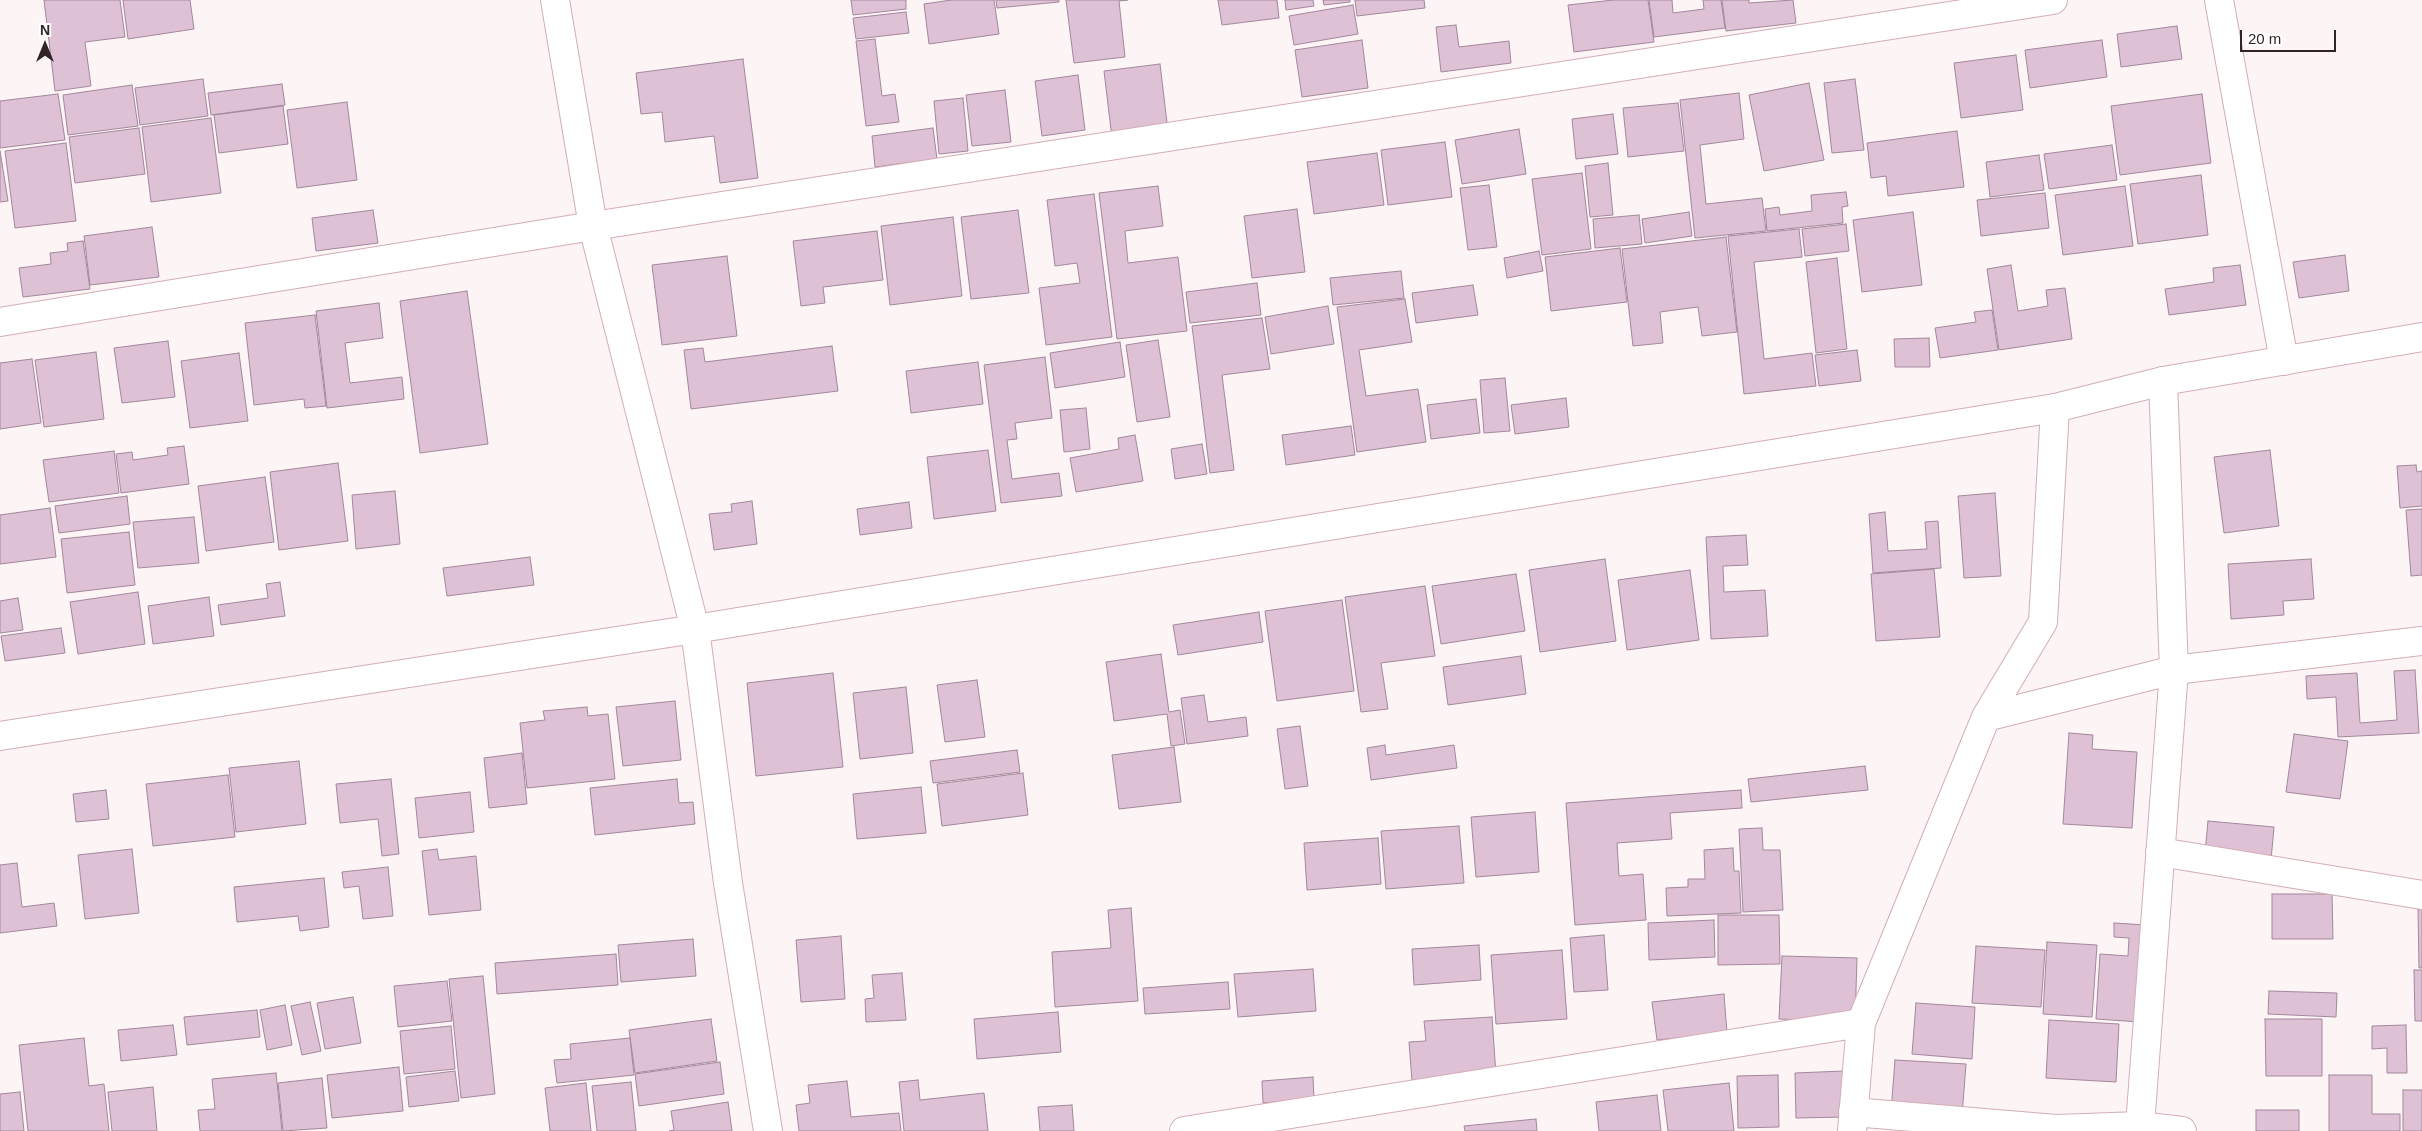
<!DOCTYPE html>
<html>
<head>
<meta charset="utf-8">
<style>
  body { margin:0 }
  #map { position:relative; width:2422px; height:1131px; overflow:hidden; background:#fcf4f5; font-family:Arial,sans-serif }
  canvas { display:block }
  .north { position:absolute; left:20px; top:20px; width:50px; height:50px; -webkit-text-stroke:4px #fff; paint-order:stroke; rotate:0deg; font-size:14px; font-weight:700; line-height:20px; text-align:center; color:#322426 }
  .north::after { content:''; display:block; margin:auto; width:18px; height:22px; background:#322426; clip-path:polygon(50% 0,100% 100%,50% 72%,0 100%) }
  .scale { position:absolute; left:2240px; top:30px; width:96px; height:22px; box-sizing:border-box; border:2px solid #322426; border-top:0; padding-left:6px; font-size:15px; line-height:18px; white-space:nowrap; color:#322426; -webkit-text-stroke:4px #fff; paint-order:stroke }
</style>
</head>
<body>
<div id="map">
<canvas width="2422" height="1131"></canvas>
<div class="north">N</div>
<div class="scale">20 m</div>
</div>
<script>
const context = document.querySelector('canvas').getContext('2d');
context.lineJoin = 'round';
function fill(path, color) { context.fillStyle = color; context.fill(path, 'evenodd'); }
const toPath = rows => new Path2D(rows.map(r => 'M' + r).join(''));
function stroke(path, color, width, dash) { context.strokeStyle = color; context.lineWidth = width; context.lineCap = dash ? 'butt' : 'round'; context.setLineDash(dash || []); context.stroke(path); }
const building = toPath([
  [44,0,120,0,125,37,85,42,91,86,55,91,44,0],
  [123,0,190,0,194,29,128,39,123,0],
  [851,0,906,0,906,9,853,15,851,0],
  [951,0,994,0,999,34,929,44,924,4,951,0],
  [996,0,1059,0,1059,2,997,8,996,0],
  [1066,0,1128,0,1119,1,1125,57,1074,63,1066,0],
  [1218,0,1277,0,1279,18,1222,25,1218,0],
  [1285,0,1313,0,1314,6,1286,10,1285,0],
  [1323,0,1350,0,1350,2,1324,5,1323,0],
  [1355,0,1424,0,1425,8,1357,16,1355,0],
  [1613,0,1648,0,1654,42,1574,52,1568,5,1613,0],
  [1649,0,1672,0,1673,13,1704,9,1703,0,1721,0,1725,28,1654,37,1649,0],
  [1722,0,1749,0,1749,3,1793,0,1796,23,1726,31,1722,0],
  [1353,5,1358,34,1294,45,1289,16,1353,5],
  [906,12,909,33,856,39,853,18,906,12],
  [1456,25,1459,47,1509,41,1511,63,1441,72,1436,27,1456,25],
  [2177,26,2182,59,2121,67,2117,34,2177,26],
  [875,39,882,96,895,94,899,122,866,126,856,41,875,39],
  [1362,40,1368,88,1302,97,1295,50,1362,40],
  [2102,40,2107,77,2030,88,2025,50,2102,40],
  [2016,55,2023,110,1961,118,1954,63,2016,55],
  [743,59,758,178,720,183,714,136,665,142,662,112,641,114,636,73,743,59],
  [1160,64,1168,131,1112,138,1104,71,1160,64],
  [1078,75,1085,130,1042,136,1035,81,1078,75],
  [203,79,208,116,140,125,135,88,203,79],
  [1855,79,1864,150,1832,153,1824,83,1855,79],
  [1809,83,1824,160,1764,171,1749,95,1809,83],
  [282,84,285,105,211,115,208,93,282,84],
  [132,85,138,126,68,135,63,95,132,85],
  [1005,90,1011,142,972,146,966,95,1005,90],
  [1739,93,1744,139,1700,145,1706,204,1762,198,1766,231,1695,238,1680,100,1739,93],
  [58,94,65,140,0,148,0,101,58,94],
  [2202,94,2211,163,2120,175,2111,106,2202,94],
  [963,98,968,151,939,154,934,101,963,98],
  [347,102,357,180,297,188,287,110,347,102],
  [1678,103,1684,151,1628,157,1623,108,1678,103],
  [283,106,288,144,219,153,214,115,283,106],
  [1613,114,1618,154,1576,159,1572,119,1613,114],
  [211,118,221,193,151,202,142,127,211,118],
  [139,128,145,174,75,183,69,137,139,128],
  [933,128,937,159,875,167,872,136,933,128],
  [1519,129,1526,174,1462,184,1455,140,1519,129],
  [1957,131,1964,187,1888,196,1886,176,1871,178,1867,143,1957,131],
  [1445,142,1452,197,1388,205,1381,150,1445,142],
  [66,143,76,221,15,228,5,151,66,143],
  [2112,145,2117,180,2049,189,2044,154,2112,145],
  [0,151,8,201,0,202,0,151],
  [1377,153,1384,205,1314,214,1307,162,1377,153],
  [2039,155,2044,190,1990,197,1986,162,2039,155],
  [1608,163,1613,215,1590,217,1585,166,1608,163],
  [1582,173,1591,249,1542,255,1532,179,1582,173],
  [2201,175,2208,235,2138,244,2130,184,2201,175],
  [1489,185,1497,247,1468,250,1460,188,1489,185],
  [1158,186,1163,226,1125,231,1128,263,1178,257,1187,331,1117,339,1099,193,1158,186],
  [2125,186,2133,246,2063,255,2055,195,2125,186],
  [1846,192,1848,206,1842,207,1843,223,1767,231,1765,209,1779,207,1780,215,1812,211,1811,195,1846,192],
  [2045,193,2049,228,1981,236,1977,200,2045,193],
  [1094,194,1112,337,1046,345,1039,288,1080,283,1077,263,1055,266,1047,200,1094,194],
  [1297,209,1305,272,1252,278,1244,216,1297,209],
  [373,210,378,243,316,251,312,218,373,210],
  [1018,210,1029,293,971,299,961,217,1018,210],
  [1689,212,1692,236,1645,243,1642,219,1689,212],
  [1913,212,1922,285,1862,292,1853,220,1913,212],
  [1639,215,1642,244,1595,248,1593,219,1639,215],
  [953,217,962,296,890,305,881,226,953,217],
  [1846,224,1849,251,1805,256,1802,229,1846,224],
  [152,227,159,277,90,285,84,236,152,227],
  [1799,229,1802,257,1754,262,1764,359,1812,353,1816,386,1744,394,1728,236,1799,229],
  [877,231,883,280,823,287,825,303,801,306,793,241,877,231],
  [1726,237,1737,332,1702,336,1698,307,1660,312,1663,343,1633,346,1622,249,1726,237],
  [83,241,90,289,23,297,19,268,51,264,50,253,68,251,67,243,83,241],
  [1620,248,1627,302,1551,311,1545,257,1620,248],
  [1539,251,1543,271,1507,278,1504,258,1539,251],
  [2345,255,2349,291,2299,298,2293,262,2345,255],
  [727,256,737,336,662,345,652,265,727,256],
  [1837,258,1847,349,1816,353,1806,262,1837,258],
  [2011,265,2018,311,2048,306,2046,290,2065,288,2072,339,1999,350,1987,269,2011,265],
  [2240,265,2246,305,2169,315,2165,289,2214,282,2213,268,2240,265],
  [1401,271,1404,298,1333,305,1330,278,1401,271],
  [1257,283,1261,315,1190,323,1186,292,1257,283],
  [1473,285,1478,315,1416,323,1412,293,1473,285],
  [467,291,488,444,420,453,400,301,467,291],
  [1405,299,1412,342,1359,350,1366,396,1418,389,1426,442,1357,452,1337,307,1405,299],
  [379,303,383,338,345,343,350,383,402,377,404,399,327,408,316,311,379,303],
  [1328,306,1334,344,1271,354,1265,317,1328,306],
  [1992,310,1998,350,1940,358,1935,328,1976,322,1974,312,1992,310],
  [315,315,326,406,305,408,304,399,254,405,245,323,315,315],
  [1262,318,1270,369,1222,375,1234,470,1210,473,1192,326,1262,318],
  [1929,338,1930,367,1895,367,1894,339,1929,338],
  [1158,340,1170,417,1137,422,1126,345,1158,340],
  [168,341,175,397,122,403,114,348,168,341],
  [1120,342,1125,377,1055,388,1050,353,1120,342],
  [832,346,838,391,691,409,684,350,703,348,705,362,832,346],
  [1857,350,1861,381,1819,386,1815,355,1857,350],
  [96,352,104,419,44,427,35,360,96,352],
  [239,353,248,421,190,428,181,361,239,353],
  [1045,357,1052,418,1015,423,1017,439,1007,440,1012,479,1059,473,1062,496,1001,503,984,365,1045,357],
  [32,359,41,423,0,429,0,363,32,359],
  [978,362,983,404,911,413,906,371,978,362],
  [1505,378,1510,431,1484,433,1480,380,1505,378],
  [1566,398,1569,427,1515,434,1511,405,1566,398],
  [1476,399,1480,433,1431,439,1427,405,1476,399],
  [1086,408,1090,449,1064,452,1060,410,1086,408],
  [1351,426,1355,455,1286,465,1282,435,1351,426],
  [1135,435,1143,481,1076,492,1070,458,1119,449,1118,438,1135,435],
  [1202,444,1207,474,1175,479,1171,449,1202,444],
  [184,446,189,484,121,493,116,454,132,452,133,460,168,455,167,448,184,446],
  [988,450,996,511,934,519,927,457,988,450],
  [2270,450,2279,526,2224,533,2214,457,2270,450],
  [114,451,119,493,49,502,43,460,114,451],
  [338,463,348,541,279,550,270,472,338,463],
  [2416,465,2417,472,2422,471,2422,506,2400,508,2397,466,2416,465],
  [265,477,274,542,206,551,198,486,265,477],
  [395,491,400,544,356,549,352,495,395,491],
  [1995,493,2001,576,1964,578,1958,496,1995,493],
  [127,496,130,524,59,533,55,506,127,496],
  [752,501,757,544,714,550,709,514,732,512,731,504,752,501],
  [909,502,912,528,860,535,857,509,909,502],
  [50,508,56,557,0,564,0,515,50,508],
  [2422,509,2422,575,2411,576,2406,510,2422,509],
  [1885,512,1888,551,1927,549,1925,522,1938,521,1941,568,1873,573,1869,514,1885,512],
  [194,517,199,563,138,568,133,522,194,517],
  [129,532,135,585,67,593,61,539,129,532],
  [1746,535,1748,565,1723,566,1724,592,1765,590,1768,636,1711,639,1706,537,1746,535],
  [530,557,534,585,447,596,443,568,530,557],
  [1605,559,1616,641,1540,652,1529,570,1605,559],
  [2311,559,2314,599,2283,601,2284,615,2231,619,2228,564,2311,559],
  [1934,569,1940,637,1876,641,1871,574,1934,569],
  [1690,570,1699,640,1627,650,1618,580,1690,570],
  [1516,574,1525,631,1441,644,1432,586,1516,574],
  [280,582,285,616,221,625,218,605,268,598,266,584,280,582],
  [1425,586,1435,656,1381,663,1388,709,1361,712,1345,597,1425,586],
  [138,592,145,644,78,654,70,602,138,592],
  [209,597,214,636,153,644,148,606,209,597],
  [18,598,23,630,0,633,0,601,18,598],
  [1342,600,1354,691,1277,701,1265,611,1342,600],
  [1259,612,1263,642,1178,655,1173,625,1259,612],
  [61,628,65,653,5,661,1,636,61,628],
  [1161,654,1169,712,1180,710,1185,744,1171,746,1167,714,1114,721,1106,662,1161,654],
  [1521,656,1526,694,1448,705,1443,667,1521,656],
  [2415,670,2419,733,2338,737,2336,697,2307,699,2306,676,2357,673,2360,723,2397,720,2394,671,2415,670],
  [833,673,843,767,756,776,747,683,833,673],
  [977,680,985,737,945,742,937,685,977,680],
  [906,687,913,753,860,759,853,693,906,687],
  [1204,695,1208,722,1246,717,1248,736,1187,744,1181,698,1204,695],
  [675,701,681,760,623,766,616,707,675,701],
  [587,707,588,716,608,714,615,779,527,788,520,723,545,720,543,711,587,707],
  [1300,726,1308,786,1285,789,1277,729,1300,726],
  [2069,733,2093,735,2092,749,2137,752,2132,828,2063,824,2069,733],
  [2294,734,2348,741,2340,799,2286,792,2294,734],
  [1385,745,1386,755,1454,745,1457,768,1371,780,1367,748,1385,745],
  [1174,747,1181,802,1119,809,1112,755,1174,747],
  [1017,750,1020,772,933,783,930,761,1017,750],
  [522,753,527,804,489,808,484,758,522,753],
  [299,761,306,824,236,832,229,768,299,761],
  [1865,766,1868,790,1751,802,1748,779,1865,766],
  [1023,773,1028,815,942,826,937,784,1023,773],
  [228,775,235,837,153,846,146,784,228,775],
  [391,779,399,854,382,856,378,819,340,823,336,784,391,779],
  [677,779,679,803,693,802,695,824,595,835,590,788,677,779],
  [921,787,926,833,857,839,853,794,921,787],
  [106,790,109,819,76,822,73,794,106,790],
  [1741,790,1742,808,1670,813,1672,839,1617,843,1619,876,1643,874,1646,920,1575,925,1566,803,1741,790],
  [470,792,474,832,419,838,415,798,470,792],
  [1535,812,1539,872,1476,877,1471,817,1535,812],
  [2208,821,2274,827,2271,860,2205,853,2208,821],
  [1459,826,1464,883,1386,889,1381,831,1459,826],
  [1762,828,1763,850,1780,850,1783,910,1743,912,1739,829,1762,828],
  [1378,838,1381,884,1307,890,1304,843,1378,838],
  [1733,848,1734,871,1739,871,1741,913,1667,916,1666,888,1688,887,1688,879,1705,879,1704,850,1733,848],
  [132,849,139,913,85,919,78,855,132,849],
  [437,849,439,860,476,856,481,910,429,915,422,851,437,849],
  [17,863,22,907,54,903,57,926,0,933,0,865,17,863],
  [388,867,393,916,363,919,359,886,344,888,342,872,388,867],
  [324,878,329,927,300,931,298,916,237,922,234,887,324,878],
  [2272,894,2332,894,2333,939,2272,939,2272,894],
  [1131,908,1138,1001,1055,1007,1052,952,1111,948,1108,910,1131,908],
  [2418,909,2422,909,2422,968,2419,968,2418,909],
  [1718,915,1779,915,1780,964,1718,965,1718,915],
  [1714,920,1715,957,1649,960,1648,923,1714,920],
  [2114,923,2146,925,2140,1022,2096,1019,2100,954,2128,956,2129,938,2114,937,2114,923],
  [1604,935,1608,990,1574,992,1570,938,1604,935],
  [841,936,845,999,801,1002,796,940,841,936],
  [693,939,696,976,621,982,618,945,693,939],
  [2047,942,2097,945,2092,1017,2043,1014,2047,942],
  [1479,945,1481,980,1414,985,1412,949,1479,945],
  [1976,946,2045,950,2041,1007,1972,1003,1976,946],
  [1562,950,1567,1019,1496,1024,1491,955,1562,950],
  [616,954,618,985,497,994,495,963,616,954],
  [1782,956,1857,958,1855,1022,1779,1019,1782,956],
  [1313,969,1316,1011,1238,1017,1234,974,1313,969],
  [2414,970,2422,970,2422,1021,2415,1021,2414,970],
  [902,973,906,1020,866,1022,865,999,874,998,872,975,902,973],
  [483,976,495,1094,461,1098,449,979,483,976],
  [447,981,452,1021,398,1027,394,986,447,981],
  [1228,982,1230,1009,1145,1014,1143,988,1228,982],
  [2269,991,2337,993,2336,1017,2268,1014,2269,991],
  [1724,994,1727,1033,1657,1040,1652,1002,1724,994],
  [353,997,361,1043,325,1049,317,1003,353,997],
  [310,1002,321,1051,302,1055,291,1006,310,1002],
  [1916,1003,1975,1007,1972,1059,1912,1054,1916,1003],
  [285,1005,292,1045,267,1050,260,1010,285,1005],
  [257,1010,260,1037,187,1045,184,1017,257,1010],
  [1058,1012,1061,1052,977,1059,974,1019,1058,1012],
  [1492,1017,1496,1075,1412,1081,1409,1042,1426,1041,1424,1021,1492,1017],
  [711,1019,717,1061,635,1073,629,1030,711,1019],
  [2265,1019,2322,1019,2322,1076,2266,1076,2265,1019],
  [2049,1020,2119,1024,2116,1082,2046,1078,2049,1020],
  [173,1025,177,1055,121,1061,118,1030,173,1025],
  [2406,1025,2407,1073,2387,1073,2387,1048,2372,1049,2372,1026,2406,1025],
  [451,1026,455,1069,404,1074,400,1031,451,1026],
  [84,1038,89,1086,104,1084,109,1131,28,1131,19,1045,84,1038],
  [630,1038,634,1075,557,1083,554,1060,571,1059,570,1044,630,1038],
  [1895,1060,1966,1064,1962,1116,1891,1112,1895,1060],
  [720,1062,724,1094,639,1106,635,1074,720,1062],
  [399,1067,403,1111,332,1118,327,1075,399,1067],
  [455,1071,459,1101,409,1107,406,1077,455,1071],
  [1844,1071,1845,1117,1796,1118,1795,1073,1844,1071],
  [276,1073,282,1131,200,1131,198,1110,215,1109,212,1079,276,1073],
  [1778,1075,1779,1127,1738,1128,1737,1076,1778,1075],
  [2329,1075,2372,1075,2372,1114,2400,1114,2400,1131,2329,1131,2329,1075],
  [1313,1077,1314,1099,1263,1103,1262,1081,1313,1077],
  [322,1078,327,1128,283,1131,278,1083,322,1078],
  [918,1080,920,1100,984,1093,988,1131,904,1131,899,1082,918,1080],
  [847,1081,851,1117,899,1113,901,1131,799,1131,796,1105,810,1103,808,1085,847,1081],
  [631,1082,636,1131,597,1131,592,1086,631,1082],
  [586,1083,591,1131,550,1131,545,1088,586,1083],
  [1729,1083,1734,1131,1668,1131,1663,1090,1729,1083],
  [153,1087,157,1131,112,1131,108,1092,153,1087],
  [2403,1090,2422,1090,2422,1131,2403,1131,2403,1090],
  [20,1092,24,1131,0,1131,0,1094,20,1092],
  [1657,1095,1661,1131,1599,1131,1596,1102,1657,1095],
  [728,1102,732,1131,669,1131,674,1130,671,1111,728,1102],
  [1072,1105,1074,1131,1040,1131,1038,1107,1072,1105],
  [2256,1110,2299,1110,2299,1131,2256,1131,2256,1110],
  [1536,1119,1537,1131,1465,1131,1464,1126,1536,1119]
]);
fill(building, '#dfc1d6');
stroke(building, '#a3879b', 1);
const street = toPath([
  [555,0,593,226,695,629,728,883,768,1131],
  [2219,0,2284,361],
  [0,322,593,226,2053,0],
  [1986,717,2174,670,2422,641],
  [2160,852,2422,895],
  [1853,1112,2056,1129,2140,1126,2182,1131],
  [2140,1126,2174,670,2163,381],
  [1184,1131,1861,1023],
  [1852,1131,1861,1023,1986,717,2043,622,2055,408]
]);
const secondary = toPath([
  [0,736,695,629,2055,408,2163,381,2422,337]
]);
stroke(street, '#d3aeb5', 30);
stroke(secondary, '#d3aeb5', 30);
stroke(street, '#fff', 28);
stroke(secondary, '#fff', 28);
</script>
</body>
</html>
